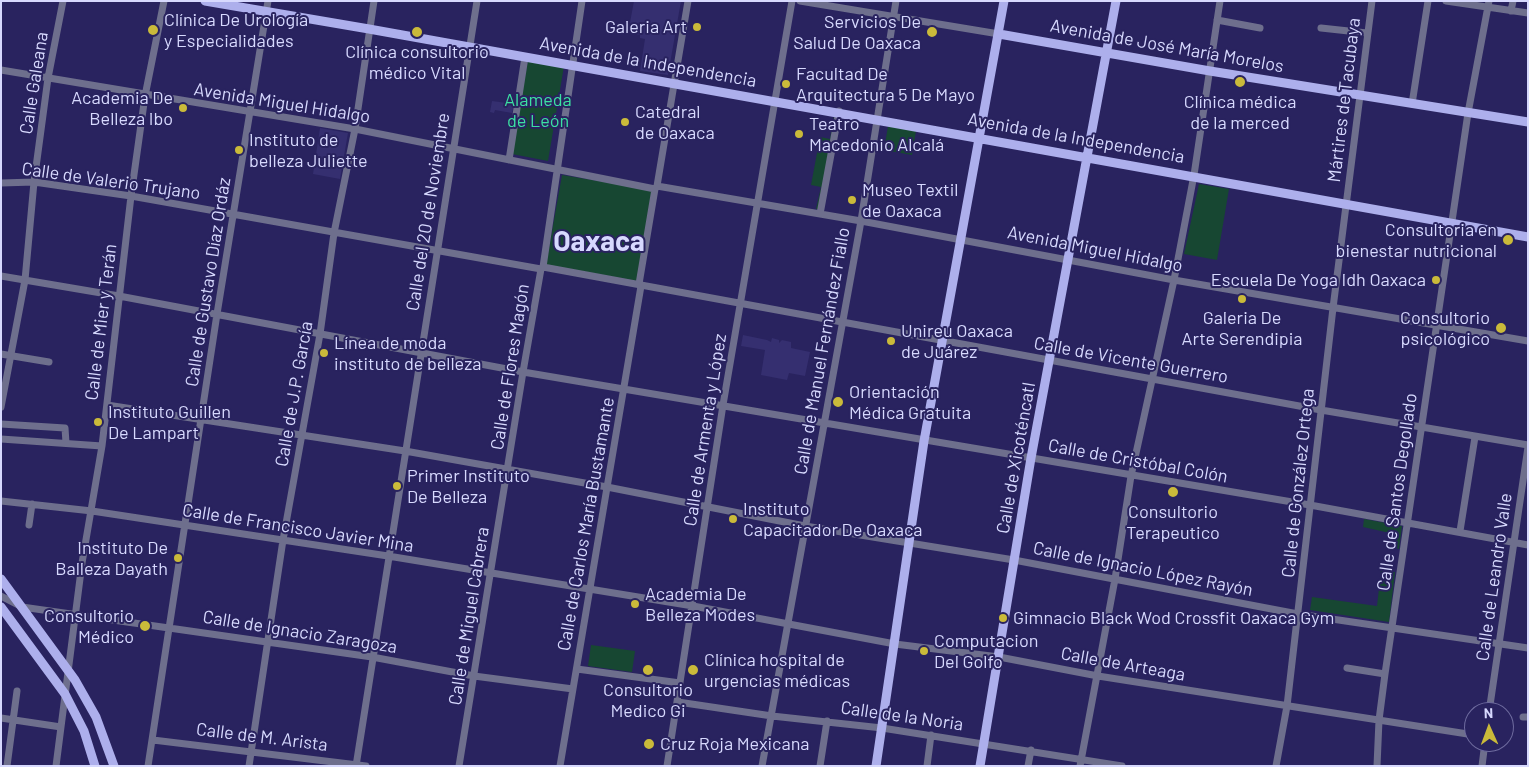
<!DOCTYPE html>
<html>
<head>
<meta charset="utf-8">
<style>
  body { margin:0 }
  #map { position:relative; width:1529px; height:767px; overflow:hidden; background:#29235f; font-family:Barlow,sans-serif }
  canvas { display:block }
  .frame { position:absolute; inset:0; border:2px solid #d7d9fe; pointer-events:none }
  .north { position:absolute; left:1464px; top:702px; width:50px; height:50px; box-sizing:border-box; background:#29235f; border:1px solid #6f6c9f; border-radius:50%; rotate:358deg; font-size:14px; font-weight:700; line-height:20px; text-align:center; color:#d7d9fe }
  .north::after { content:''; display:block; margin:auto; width:18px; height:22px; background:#caba3a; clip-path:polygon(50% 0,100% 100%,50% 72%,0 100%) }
</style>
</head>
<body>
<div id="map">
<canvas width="1529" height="767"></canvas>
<div class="frame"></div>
<div class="north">N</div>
</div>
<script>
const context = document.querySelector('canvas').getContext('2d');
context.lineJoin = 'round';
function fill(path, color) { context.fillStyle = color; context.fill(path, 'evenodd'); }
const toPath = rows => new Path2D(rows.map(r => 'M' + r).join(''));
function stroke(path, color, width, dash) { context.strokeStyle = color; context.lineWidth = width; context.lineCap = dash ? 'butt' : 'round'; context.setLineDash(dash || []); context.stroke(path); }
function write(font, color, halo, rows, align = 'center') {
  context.font = font + ' Barlow,sans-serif'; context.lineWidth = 4; context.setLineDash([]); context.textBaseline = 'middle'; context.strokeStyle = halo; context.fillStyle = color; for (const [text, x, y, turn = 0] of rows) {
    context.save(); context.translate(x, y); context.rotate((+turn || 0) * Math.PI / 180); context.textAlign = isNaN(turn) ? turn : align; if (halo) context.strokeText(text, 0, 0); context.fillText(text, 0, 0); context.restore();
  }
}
fill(toPath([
  [634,1,681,1,668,75,640,71,645,39,640,38,640,35,626,32,626,28,629,28],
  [492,101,514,104,512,113,495,110,494,113,490,112],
  [320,128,348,133,340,179,313,174],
  [743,335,767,340,771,342,772,338,779,340,779,343,782,340,791,342,791,348,810,352,805,376,789,373,787,380,761,375,765,350,741,346]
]), '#352f70');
fill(toPath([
  [528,60,564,66,548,161,512,154],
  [834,116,840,118,823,210,816,209,821,187,811,185,820,137,830,139],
  [888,126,916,131,912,155,884,150],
  [562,175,653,190,637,281,546,265],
  [1199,184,1229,189,1217,260,1184,254],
  [1364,519,1402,526,1399,549,1393,547,1394,543,1389,541,1390,533,1363,527],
  [1381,571,1395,572,1389,622,1310,610,1312,597,1377,606],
  [591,645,635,651,632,672,588,666]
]), '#174732');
stroke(toPath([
  [800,1,999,34],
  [1446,1,1528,13],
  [1511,11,1513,1],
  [1217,20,1260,28],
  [1321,28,1367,33],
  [1,70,355,129,655,189,657,186,861,221,1174,280,1528,341],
  [1412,104,1428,1],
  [509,160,525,57],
  [1,183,34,182,131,196,541,269],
  [657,186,688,1],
  [820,214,839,111],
  [543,267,1321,410,1528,445],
  [1,276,119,296,523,372,1310,505,1528,545],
  [639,284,655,189],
  [1,354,49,362],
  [107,405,405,451,607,487,805,526,1014,560,1298,614,1528,648],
  [1,407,25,280,34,182,48,78,63,1],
  [1,424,65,428,66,443],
  [1,439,102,446],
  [1,501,92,511,388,556,693,606,895,644,999,657,1098,676,1474,735],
  [29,525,32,504],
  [1460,531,1475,437],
  [1,596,22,607,372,657,474,676,573,689],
  [1347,668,1385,674],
  [577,669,680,683],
  [678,702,772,716,882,728,1122,766],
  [1489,712,1528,447],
  [1523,717,1528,717],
  [1,718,61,727],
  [153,740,366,766],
  [7,766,17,691],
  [56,766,82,563,102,446,131,196,145,96,164,1],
  [148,766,217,314,268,1],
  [249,766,283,540,320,334,334,233,355,129,374,1],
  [356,766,477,1],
  [459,766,523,372,541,269,543,267,582,1],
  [560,766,641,286],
  [667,766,723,405,792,1],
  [762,766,861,221,896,1],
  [820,766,827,721],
  [927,766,931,735],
  [1028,766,1031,750],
  [1080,766,1115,579,1131,476,1174,280,1194,175,1220,1],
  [1276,766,1287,706,1333,308,1372,1],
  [1377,766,1379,720,1385,674,1468,113,1489,1],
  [1482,766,1485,742]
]), '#6e6f8d', 7);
stroke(toPath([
  [205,1,369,29,1528,237],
  [999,34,1210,71,1528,122],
  [1,579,75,680,96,717,114,766],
  [1,607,65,694,84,731,95,766],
  [876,766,924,441,1004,1],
  [980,766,1031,458,1116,1]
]), '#adafec', 9);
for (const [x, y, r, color] of [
  [697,27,5,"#caba3a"],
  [153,30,6,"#caba3a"],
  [417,32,6,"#caba3a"],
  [932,32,6,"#caba3a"],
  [1240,82,6,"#caba3a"],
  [786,84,5,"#caba3a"],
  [183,108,5,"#caba3a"],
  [625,122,5,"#caba3a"],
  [799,134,5,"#caba3a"],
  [239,150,5,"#caba3a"],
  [852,200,5,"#caba3a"],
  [1508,240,6,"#caba3a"],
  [1436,280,5,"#caba3a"],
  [1242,299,5,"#caba3a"],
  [1501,328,6,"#caba3a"],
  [891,341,5,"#caba3a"],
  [324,353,5,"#caba3a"],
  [838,402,6,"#caba3a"],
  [98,422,5,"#caba3a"],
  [397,486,5,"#caba3a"],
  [1173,492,6,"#caba3a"],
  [733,519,5,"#caba3a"],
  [178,558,5,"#caba3a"],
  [635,604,5,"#caba3a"],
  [1003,618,5,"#caba3a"],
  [145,626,6,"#caba3a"],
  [924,651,5,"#caba3a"],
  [648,670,6,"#caba3a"],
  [693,670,6,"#caba3a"],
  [649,744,6,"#caba3a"]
]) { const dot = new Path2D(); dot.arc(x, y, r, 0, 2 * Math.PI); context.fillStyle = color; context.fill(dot); stroke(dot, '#29235f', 2); }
write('18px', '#d7d9fe', '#29235f', [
  ["Clínica De Urología",164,20],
  ["y Especialidades",164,41],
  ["Servicios De",921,22,"right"],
  ["Salud De Oaxaca",921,43,"right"],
  ["Galeria Art",687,27,"right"],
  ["Clínica consultorio",417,52,"center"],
  ["médico Vital",417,73,"center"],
  ["Facultad De",796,74],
  ["Arquitectura 5 De Mayo",796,95],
  ["Academia De",173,98,"right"],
  ["Belleza Ibo",173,119,"right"],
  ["Clínica médica",1240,102,"center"],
  ["de la merced",1240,123,"center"],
  ["Catedral",635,112],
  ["de Oaxaca",635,133],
  ["Teatro",809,124],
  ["Macedonio Alcalá",809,145],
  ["Instituto de",249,140],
  ["belleza Juliette",249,161],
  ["Museo Textil",862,190],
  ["de Oaxaca",862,211],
  ["Consultoria en",1497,230,"right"],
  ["bienestar nutricional",1497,251,"right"],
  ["Escuela De Yoga Idh Oaxaca",1426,280,"right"],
  ["Galeria De",1242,318,"center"],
  ["Arte Serendipia",1242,339,"center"],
  ["Consultorio",1490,318,"right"],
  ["psicológico",1490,339,"right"],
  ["Unireu Oaxaca",901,331],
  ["de Juárez",901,352],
  ["Línea de moda",334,343],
  ["instituto de belleza",334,364],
  ["Orientación",849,392],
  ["Médica Gratuita",849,413],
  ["Instituto Guillen",108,412],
  ["De Lampart",108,433],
  ["Primer Instituto",407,476],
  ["De Belleza",407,497],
  ["Instituto",743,509],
  ["Capacitador De Oaxaca",743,530],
  ["Consultorio",1173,512,"center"],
  ["Terapeutico",1173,533,"center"],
  ["Instituto De",168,548,"right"],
  ["Balleza Dayath",168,569,"right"],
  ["Academia De",645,594],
  ["Belleza Modes",645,615],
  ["Consultorio",134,616,"right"],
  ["Médico",134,637,"right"],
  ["Gimnacio Black Wod Crossfit Oaxaca Gym",1013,618],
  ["Computacion",934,641],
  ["Del Golfo",934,662],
  ["Clínica hospital de",704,660],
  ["urgencias médicas",704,681],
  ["Consultorio",648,690,"center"],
  ["Medico Gi",648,711,"center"],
  ["Cruz Roja Mexicana",660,744]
], 'left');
write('18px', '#d7d9fe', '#29235f', [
  ["Avenida de José María Morelos",1167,46,10],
  ["Avenida de la Independencia",648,62,10],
  ["Calle Galeana",34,83,-81],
  ["Mártires de Tacubaya",1344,100,-83],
  ["Avenida Miguel Hidalgo",282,103,9],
  ["Avenida de la Independencia",1076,138,10],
  ["Calle de Valerio Trujano",111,181,8],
  ["Calle del 20 de Noviembre",428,212,-81],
  ["Avenida Miguel Hidalgo",1095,249,11],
  ["Calle de Gustavo Díaz Ordáz",208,282,-81],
  ["Calle de Mier y Terán",101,322,-83],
  ["Calle de Manuel Fernández Fiallo",822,351,-80],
  ["Calle de Vicente Guerrero",1131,360,10],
  ["Calle de Flores Magón",510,367,-81],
  ["Calle de J.P. García",294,394,-80],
  ["Calle de Armenta y López",705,430,-81],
  ["Calle de Xicoténcatl",1016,458,-80],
  ["Calle de Cristóbal Colón",1138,461,10],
  ["Calle de González Ortega",1298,483,-84],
  ["Calle de Santos Degollado",1397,492,-82],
  ["Calle de Carlos María Bustamante",586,524,-80],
  ["Calle de Francisco Javier Mina",298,528,9],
  ["Calle de Ignacio López Rayón",1143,569,11],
  ["Calle de Leandro Valle",1494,577,-82],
  ["Calle de Miguel Cabrera",469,616,-81],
  ["Calle de Ignacio Zaragoza",300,632,9],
  ["Calle de Arteaga",1123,664,10],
  ["Calle de la Noria",902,716,8],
  ["Calle de M. Arista",262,737,7]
]);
write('18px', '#3ce1a2', '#29235f', [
  ["Alameda",538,100],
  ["de León",538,121]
]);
write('bold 28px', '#d7d9fe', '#29235f', [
  ["Oaxaca",599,242]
]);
</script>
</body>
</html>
